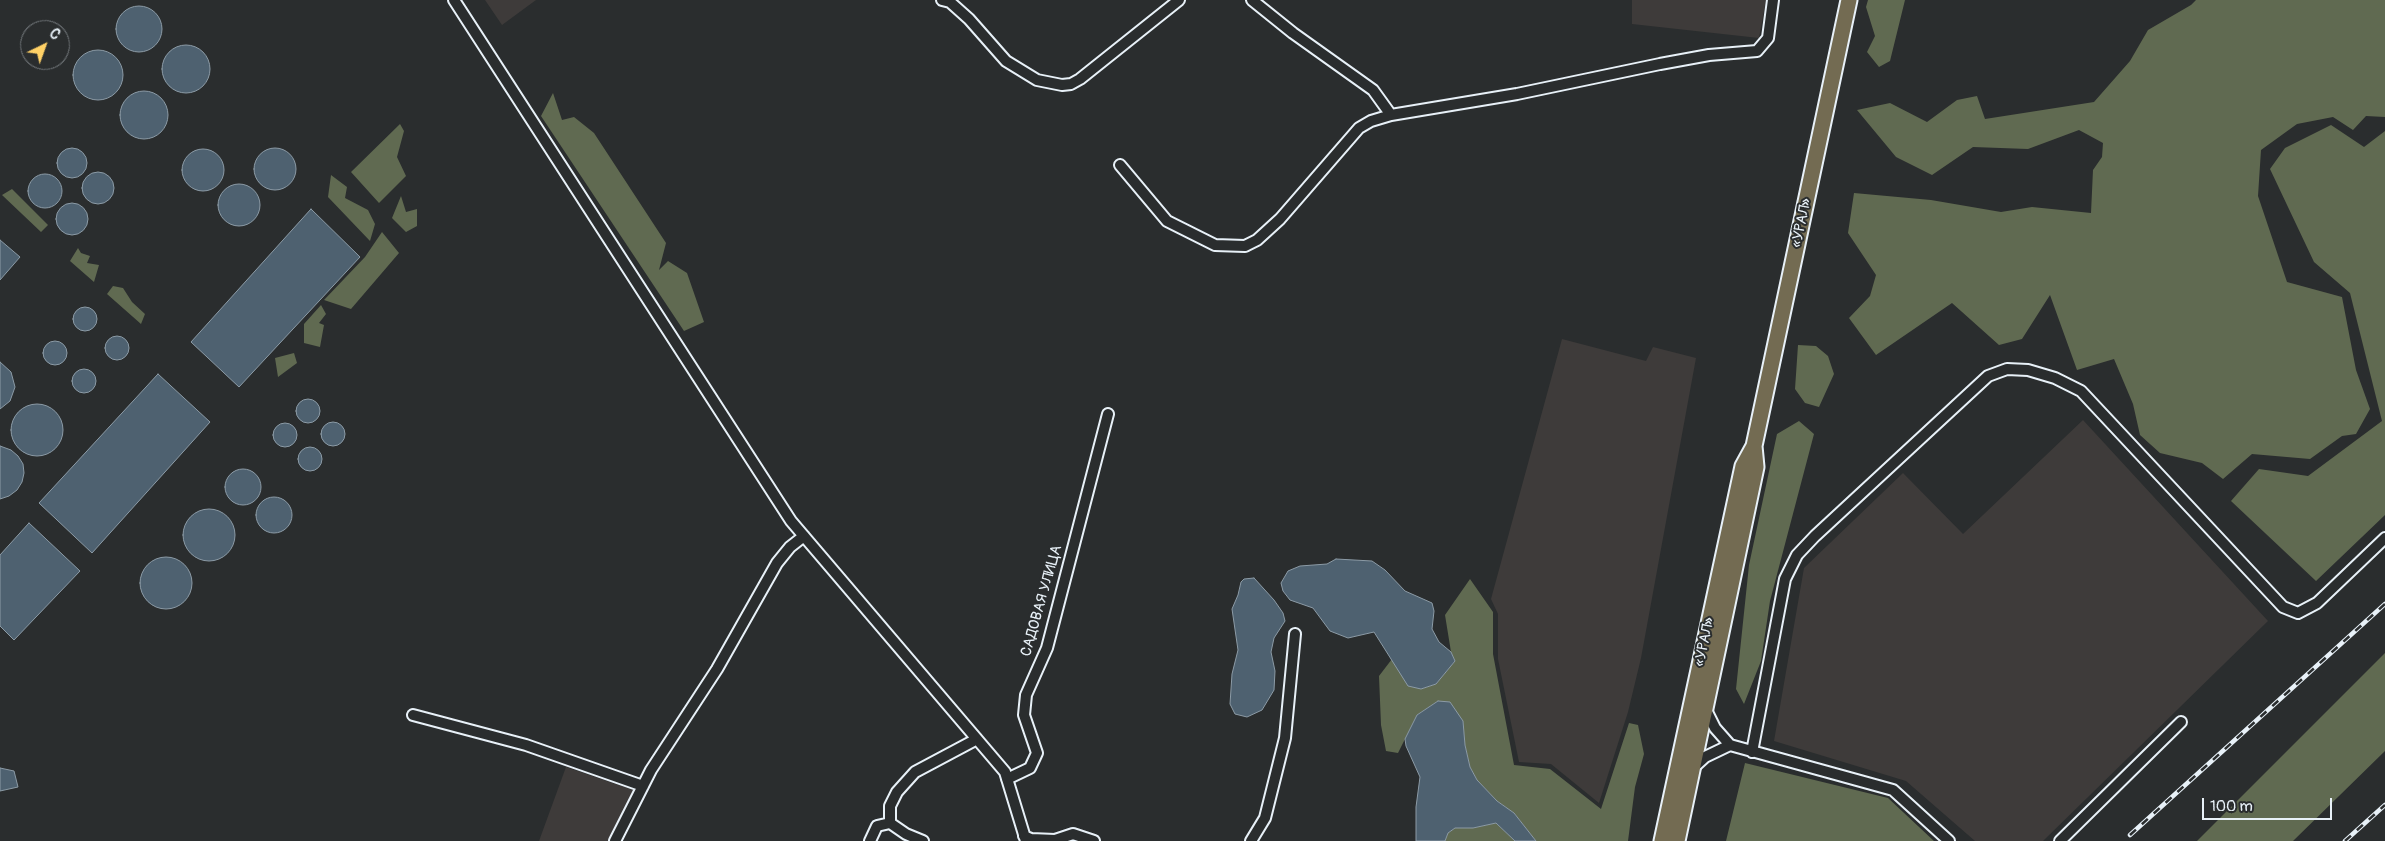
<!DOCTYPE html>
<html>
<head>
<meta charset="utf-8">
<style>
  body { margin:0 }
  #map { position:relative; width:2385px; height:841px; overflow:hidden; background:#2a2d2e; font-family:Pangolin,sans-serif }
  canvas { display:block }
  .north { position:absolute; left:20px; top:20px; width:50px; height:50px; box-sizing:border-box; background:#2a2d2e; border:1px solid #767b7f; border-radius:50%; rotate:42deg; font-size:14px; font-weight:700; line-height:20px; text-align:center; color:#e8f1f8 }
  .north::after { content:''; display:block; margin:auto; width:18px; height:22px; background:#ffd166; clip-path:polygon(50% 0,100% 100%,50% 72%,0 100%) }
  .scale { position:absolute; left:2202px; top:798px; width:130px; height:22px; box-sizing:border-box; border:2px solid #e8f1f8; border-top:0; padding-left:6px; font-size:15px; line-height:18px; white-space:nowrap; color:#e8f1f8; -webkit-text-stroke:4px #2a2d2e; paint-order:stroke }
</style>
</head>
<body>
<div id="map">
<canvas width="2385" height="841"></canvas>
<div class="north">С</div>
<div class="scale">100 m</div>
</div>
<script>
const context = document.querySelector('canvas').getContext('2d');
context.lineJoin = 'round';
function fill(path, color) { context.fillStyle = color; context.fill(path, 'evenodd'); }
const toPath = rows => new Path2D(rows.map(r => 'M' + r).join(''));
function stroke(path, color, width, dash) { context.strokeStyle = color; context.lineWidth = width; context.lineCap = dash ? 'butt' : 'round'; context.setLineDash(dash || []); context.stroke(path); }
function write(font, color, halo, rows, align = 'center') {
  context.font = font + ' Pangolin,sans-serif'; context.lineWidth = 4; context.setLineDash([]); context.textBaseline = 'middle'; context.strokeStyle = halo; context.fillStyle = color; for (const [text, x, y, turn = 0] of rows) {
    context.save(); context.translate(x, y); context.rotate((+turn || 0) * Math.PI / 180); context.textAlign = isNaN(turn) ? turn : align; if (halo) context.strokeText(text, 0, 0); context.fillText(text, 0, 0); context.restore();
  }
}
fill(toPath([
  [485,0,536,0,502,25],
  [1632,0,1766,0,1759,38,1632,24],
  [1562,339,1646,361,1653,347,1696,358,1641,658,1628,712,1599,803,1551,764,1519,762,1498,659,1498,614,1491,599],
  [2083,420,2268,621,2043,841,1975,841,1906,781,1774,741,1804,568,1903,473,1963,534],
  [566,767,636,791,610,841,539,841]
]), '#3e3b3a');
fill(toPath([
  [1868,0,1905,0,1890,61,1879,67,1867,52,1875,36,1866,7],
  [2196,0,2385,0,2385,117,2366,116,2353,130,2333,117,2297,124,2261,150,2258,196,2287,282,2342,297,2356,370,2370,409,2356,434,2342,436,2310,459,2252,454,2223,479,2202,463,2160,453,2140,435,2133,404,2114,359,2077,370,2050,295,2022,339,1999,345,1952,303,1876,355,1849,318,1870,296,1876,275,1848,233,1854,193,1931,200,2001,212,2032,207,2091,213,2093,170,2102,157,2103,143,2079,130,2028,149,1973,147,1932,175,1896,157,1857,110,1890,103,1927,122,1957,100,1977,96,1985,119,2094,102,2130,61,2148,30,2191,5],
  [553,93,562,120,574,117,594,133,666,243,659,270,668,261,687,273,704,322,684,331,541,116],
  [400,124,404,131,397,157,406,176,379,203,351,172],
  [2331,125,2364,147,2385,131,2385,515,2316,581,2231,501,2259,469,2308,476,2382,421,2350,293,2314,262,2270,169,2285,148],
  [331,175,347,187,345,198,368,210,375,224,370,241,328,197],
  [12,189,48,225,41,232,2,195],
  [401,196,406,212,417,209,417,226,406,232,392,218],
  [382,232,399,253,351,309,324,300,365,257],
  [78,248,81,253,90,256,87,263,99,265,94,282,70,261],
  [113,286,123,288,132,302,145,314,141,324,107,294],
  [321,305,326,314,319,323,324,325,320,347,304,343,304,324],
  [1798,345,1816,346,1828,356,1834,374,1819,407,1805,403,1795,389],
  [294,353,297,363,278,377,275,358],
  [1799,421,1814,434,1770,601,1761,661,1744,704,1736,689,1749,565,1777,434],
  [1470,579,1493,612,1493,654,1514,765,1550,769,1601,809,1629,723,1638,725,1644,754,1635,787,1628,841,1536,841,1514,813,1497,801,1477,780,1470,767,1465,745,1463,721,1438,701,1417,715,1398,753,1386,751,1381,725,1379,676,1392,659,1399,670,1421,689,1436,684,1455,661,1451,652,1445,615],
  [2385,653,2385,751,2293,841,2197,841],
  [1745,763,1888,798,1934,841,1726,841],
  [1496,823,1515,841,1445,841,1448,833,1455,828,1473,828]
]), '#606a51');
const water = toPath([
  '116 29a23 23 0 1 1 46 0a23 23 0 1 1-46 0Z',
  '162 69a24 24 0 1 1 48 0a24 24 0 1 1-48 0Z',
  '73 75a25 25 0 1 1 50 0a25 25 0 1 1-50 0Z',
  '120 115a24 24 0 1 1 48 0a24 24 0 1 1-48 0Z',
  '254 169a21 21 0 1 1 42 0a21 21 0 1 1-42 0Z',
  '57 163a15 15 0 1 1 30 0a15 15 0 1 1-30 0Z',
  '182 170a21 21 0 1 1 42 0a21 21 0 1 1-42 0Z',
  '82 188a16 16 0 1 1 32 0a16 16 0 1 1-32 0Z',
  '28 191a17 17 0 1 1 34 0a17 17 0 1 1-34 0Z',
  '218 205a21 21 0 1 1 42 0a21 21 0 1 1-42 0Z',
  '56 219a16 16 0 1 1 32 0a16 16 0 1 1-32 0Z',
  [311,209,360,257,239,387,191,342,311,209],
  [0,240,20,257,0,280,0,240],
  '73 319a12 12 0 1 1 24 0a12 12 0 1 1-24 0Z',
  '105 348a12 12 0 1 1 24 0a12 12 0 1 1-24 0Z',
  '43 353a12 12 0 1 1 24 0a12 12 0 1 1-24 0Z',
  [0,362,11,372,15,387,10,401,0,409,0,362],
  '72 381a12 12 0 1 1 24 0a12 12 0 1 1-24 0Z',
  [158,374,210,422,92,553,39,503,158,374],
  '296 411a12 12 0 1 1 24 0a12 12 0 1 1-24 0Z',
  '11 430a26 26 0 1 1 52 0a26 26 0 1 1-52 0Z',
  '321 434a12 12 0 1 1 24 0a12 12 0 1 1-24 0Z',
  '273 435a12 12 0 1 1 24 0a12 12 0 1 1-24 0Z',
  [0,446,11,450,18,456,23,464,24,473,22,482,17,490,9,496,0,499,0,446],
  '298 459a12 12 0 1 1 24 0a12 12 0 1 1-24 0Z',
  '225 487a18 18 0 1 1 36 0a18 18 0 1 1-36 0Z',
  '256 515a18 18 0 1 1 36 0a18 18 0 1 1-36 0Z',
  '183 535a26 26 0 1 1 52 0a26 26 0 1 1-52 0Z',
  [29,523,80,571,14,640,0,626,0,555,29,523],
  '140 583a26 26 0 1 1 52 0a26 26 0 1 1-52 0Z',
  [1336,559,1372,561,1385,570,1405,591,1432,603,1434,611,1432,629,1439,642,1451,652,1455,661,1436,684,1421,689,1408,686,1374,632,1348,638,1330,631,1313,608,1290,600,1283,591,1281,583,1288,571,1300,566,1327,564,1336,559],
  [1254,578,1274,600,1283,613,1285,621,1274,638,1271,652,1275,671,1274,690,1262,710,1247,717,1235,714,1230,704,1232,674,1238,650,1232,609,1238,595,1241,582,1244,579,1254,578],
  [1438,701,1450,702,1463,721,1465,745,1470,767,1477,780,1497,801,1514,813,1536,841,1515,841,1496,823,1473,828,1455,828,1448,833,1445,841,1416,841,1416,807,1420,777,1406,746,1405,739,1417,715,1438,701],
  [0,768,14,771,18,787,0,791,0,768]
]);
fill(water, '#4e6170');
stroke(water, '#8c9ba6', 1);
const minor = toPath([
  [454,0,791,521,1005,772,1026,841],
  [942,0,950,2,969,19,1006,61,1037,80,1062,85,1071,84,1080,79,1179,0],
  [1252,0,1293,33,1373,90,1391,115],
  [1120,165,1167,221,1215,245,1245,246,1257,240,1280,219,1359,128,1371,121,1391,115,1517,94,1660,64,1709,55,1757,51,1768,38,1773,0],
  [1706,710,1715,728,1730,745,1893,790,1949,841],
  [413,715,526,745,643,786],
  [1752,752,1785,579,1797,555,1815,536,1988,376,2007,369,2028,370,2055,378,2081,391,2283,607,2298,613,2317,603,2385,538],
  [1694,767,1705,757,1730,745],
  [1007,779,1030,768,1037,753,1024,715,1026,695,1047,648,1108,414],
  [890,823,890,806,897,792,915,772,977,739],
  [890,823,906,834,923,841],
  [1024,836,1031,839,1055,840,1073,834,1094,841],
  [615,841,651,770,717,669,777,563,790,547,804,536],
  [870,841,877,826,890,823],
  [1251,841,1265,818,1285,738,1295,634],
  [2060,841,2181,722]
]);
const highway = toPath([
  [1662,841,1743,466,1754,446,1849,0],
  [1677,841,1756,467,1754,446]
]);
stroke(minor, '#e8f1f8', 14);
stroke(highway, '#e8f1f8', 19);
stroke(minor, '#2a2d2e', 10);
stroke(highway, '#736b52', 15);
const rail = toPath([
  [2130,835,2385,604],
  [2345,841,2385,805]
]);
stroke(rail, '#e8f1f8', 4.5);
stroke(rail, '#2a2d2e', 2.5, [8]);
write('15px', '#e8f1f8', '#2a2d2e', [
  ["«УРАЛ»",1802,223,-78],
  ["САДОВАЯ УЛИЦА",1042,601,-74],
  ["«УРАЛ»",1705,642,-78]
]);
</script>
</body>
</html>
